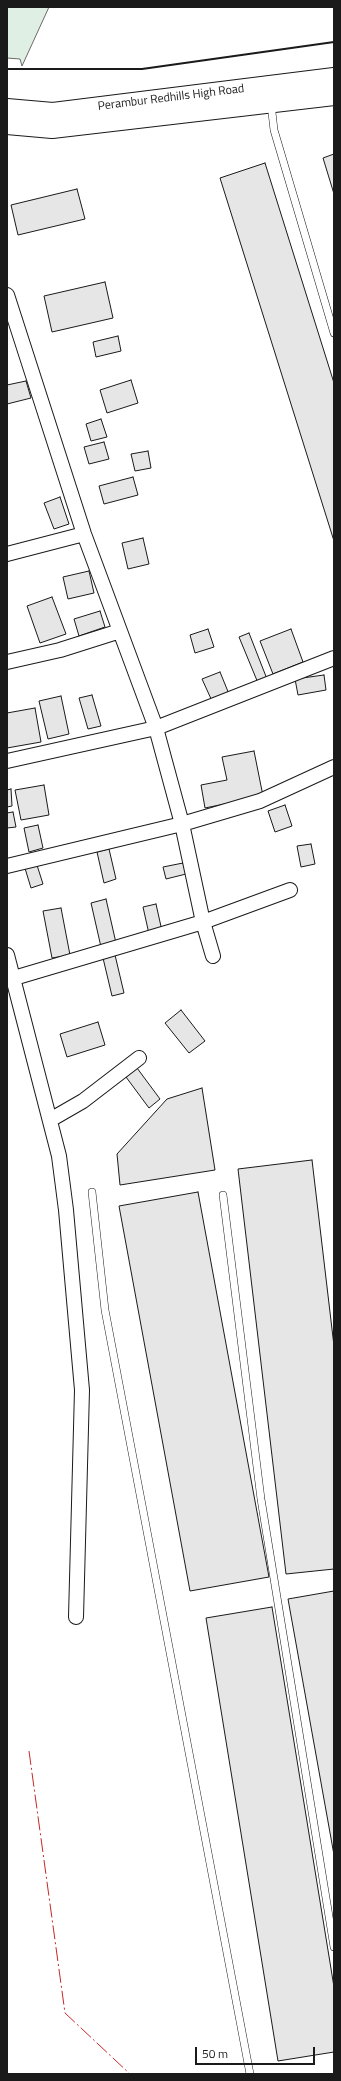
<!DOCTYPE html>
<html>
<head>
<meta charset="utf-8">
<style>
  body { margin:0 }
  #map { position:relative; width:341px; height:2081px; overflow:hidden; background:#fff; font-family:"Titillium Web",sans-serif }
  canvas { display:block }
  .frame { position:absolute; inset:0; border:8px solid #1a1a1a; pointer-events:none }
  .scale { position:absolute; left:195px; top:2047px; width:120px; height:18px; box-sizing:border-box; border:2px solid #1a1a1a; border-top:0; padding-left:5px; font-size:12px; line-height:14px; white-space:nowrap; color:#1a1a1a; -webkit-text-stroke:3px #fff; paint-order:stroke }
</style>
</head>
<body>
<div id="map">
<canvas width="341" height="2081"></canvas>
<div class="frame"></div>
<div class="scale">50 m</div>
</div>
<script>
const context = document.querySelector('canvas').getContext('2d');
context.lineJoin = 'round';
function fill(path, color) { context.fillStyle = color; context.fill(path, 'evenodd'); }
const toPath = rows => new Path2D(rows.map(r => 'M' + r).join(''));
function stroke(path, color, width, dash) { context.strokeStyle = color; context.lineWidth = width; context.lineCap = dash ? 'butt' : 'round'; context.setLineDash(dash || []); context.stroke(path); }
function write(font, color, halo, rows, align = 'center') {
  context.font = font + ' "Titillium Web",sans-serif'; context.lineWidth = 3; context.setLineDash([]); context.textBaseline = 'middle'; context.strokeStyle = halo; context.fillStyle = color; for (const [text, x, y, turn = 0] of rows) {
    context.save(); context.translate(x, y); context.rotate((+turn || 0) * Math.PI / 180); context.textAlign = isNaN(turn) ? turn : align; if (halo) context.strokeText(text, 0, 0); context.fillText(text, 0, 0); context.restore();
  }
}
const green = toPath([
  [7,7,49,7,22,66,20,59,7,58,7,7]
]);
fill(green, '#e0efe3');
stroke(green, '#6a6a6a', 1);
const building = toPath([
  [334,154,334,194,323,158,334,154],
  [265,163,334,383,334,541,220,178,265,163],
  [77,189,85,219,18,235,11,205,77,189],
  [105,282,113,318,52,332,44,296,105,282],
  [118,336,121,351,96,357,93,342,118,336],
  [131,380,138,403,107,413,100,390,131,380],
  [26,381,31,398,7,404,7,385,26,381],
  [101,419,107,437,91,441,86,424,101,419],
  [104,442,109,459,89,464,84,447,104,442],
  [148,451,151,468,135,471,131,454,148,451],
  [133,477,138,495,104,504,99,486,133,477],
  [60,497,69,524,54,529,44,503,60,497],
  [143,538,149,564,128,569,122,543,143,538],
  [89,571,94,593,68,599,63,577,89,571],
  [52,597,66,634,40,643,27,606,52,597],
  [100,611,105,627,79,636,74,619,100,611],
  [208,629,214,647,195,653,190,635,208,629],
  [291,629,303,662,273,674,260,641,291,629],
  [249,633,267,679,258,683,239,637,249,633],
  [220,672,229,694,212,701,202,679,220,672],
  [324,675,326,690,298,695,295,679,324,675],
  [92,695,101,726,88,729,79,698,92,695],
  [61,696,69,734,48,739,39,701,61,696],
  [35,708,41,742,7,748,7,713,35,708],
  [254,751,263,796,205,808,201,785,227,780,222,757,254,751],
  [44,785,49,815,21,820,15,790,44,785],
  [11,789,12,806,7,807,7,790,11,789],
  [285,805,292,826,275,832,268,811,285,805],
  [13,812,16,827,7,828,7,813,13,812],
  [38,825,43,848,29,852,24,828,38,825],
  [311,844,315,864,301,867,297,846,311,844],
  [109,849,116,879,104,883,97,852,109,849],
  [36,862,43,884,31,888,24,865,36,862],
  [183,863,186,874,166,879,163,867,183,863],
  [106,899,116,943,101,947,91,903,106,899],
  [156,904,162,931,149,934,143,907,156,904],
  [61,908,70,955,52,958,43,911,61,908],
  [115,955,124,993,112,996,103,958,115,955],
  [181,1010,205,1041,189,1053,165,1023,181,1010],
  [98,1022,105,1045,67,1057,60,1034,98,1022],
  [137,1068,160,1099,149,1108,126,1077,137,1068],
  [202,1088,215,1170,120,1185,117,1154,167,1099,202,1088],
  [312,1160,334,1346,334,1569,286,1574,238,1169,312,1160],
  [198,1192,269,1577,190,1591,119,1206,198,1192],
  [334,1591,334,1855,288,1599,334,1591],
  [272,1607,334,1987,334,2052,278,2061,206,1618,272,1607]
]);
fill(building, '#e6e6e6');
stroke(building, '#1a1a1a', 1);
const lane = toPath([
  [271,104,274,130,334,333],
  [92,1192,105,1310,250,2074],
  [223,1195,261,1499,334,1947]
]);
const street = toPath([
  [7,295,84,534,156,728,182,824,203,922,213,956],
  [7,554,84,534],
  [7,662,60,650,120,631],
  [7,761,156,728,334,658],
  [7,866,182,824,260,801,334,767],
  [7,955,59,1156,66,1210,82,1390,76,1617],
  [14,978,203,922,290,890],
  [50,1120,83,1101,139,1058]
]);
const secondary = toPath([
  [7,109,53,113,334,78],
  [7,124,52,128,334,95]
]);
stroke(lane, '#1a1a1a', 8);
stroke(street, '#1a1a1a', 16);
stroke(secondary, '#1a1a1a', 22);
stroke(lane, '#fff', 7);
stroke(street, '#fff', 14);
stroke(secondary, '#fff', 20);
stroke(toPath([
  [7,69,142,69,334,42]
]), '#1a1a1a', 2);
stroke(toPath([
  [29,1751,65,2013,130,2074]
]), '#c62828', 1, [14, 3, 2, 3]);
write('12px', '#1a1a1a', '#fff', [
  ["Perambur Redhills High Road",171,98,-7]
]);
</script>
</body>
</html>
